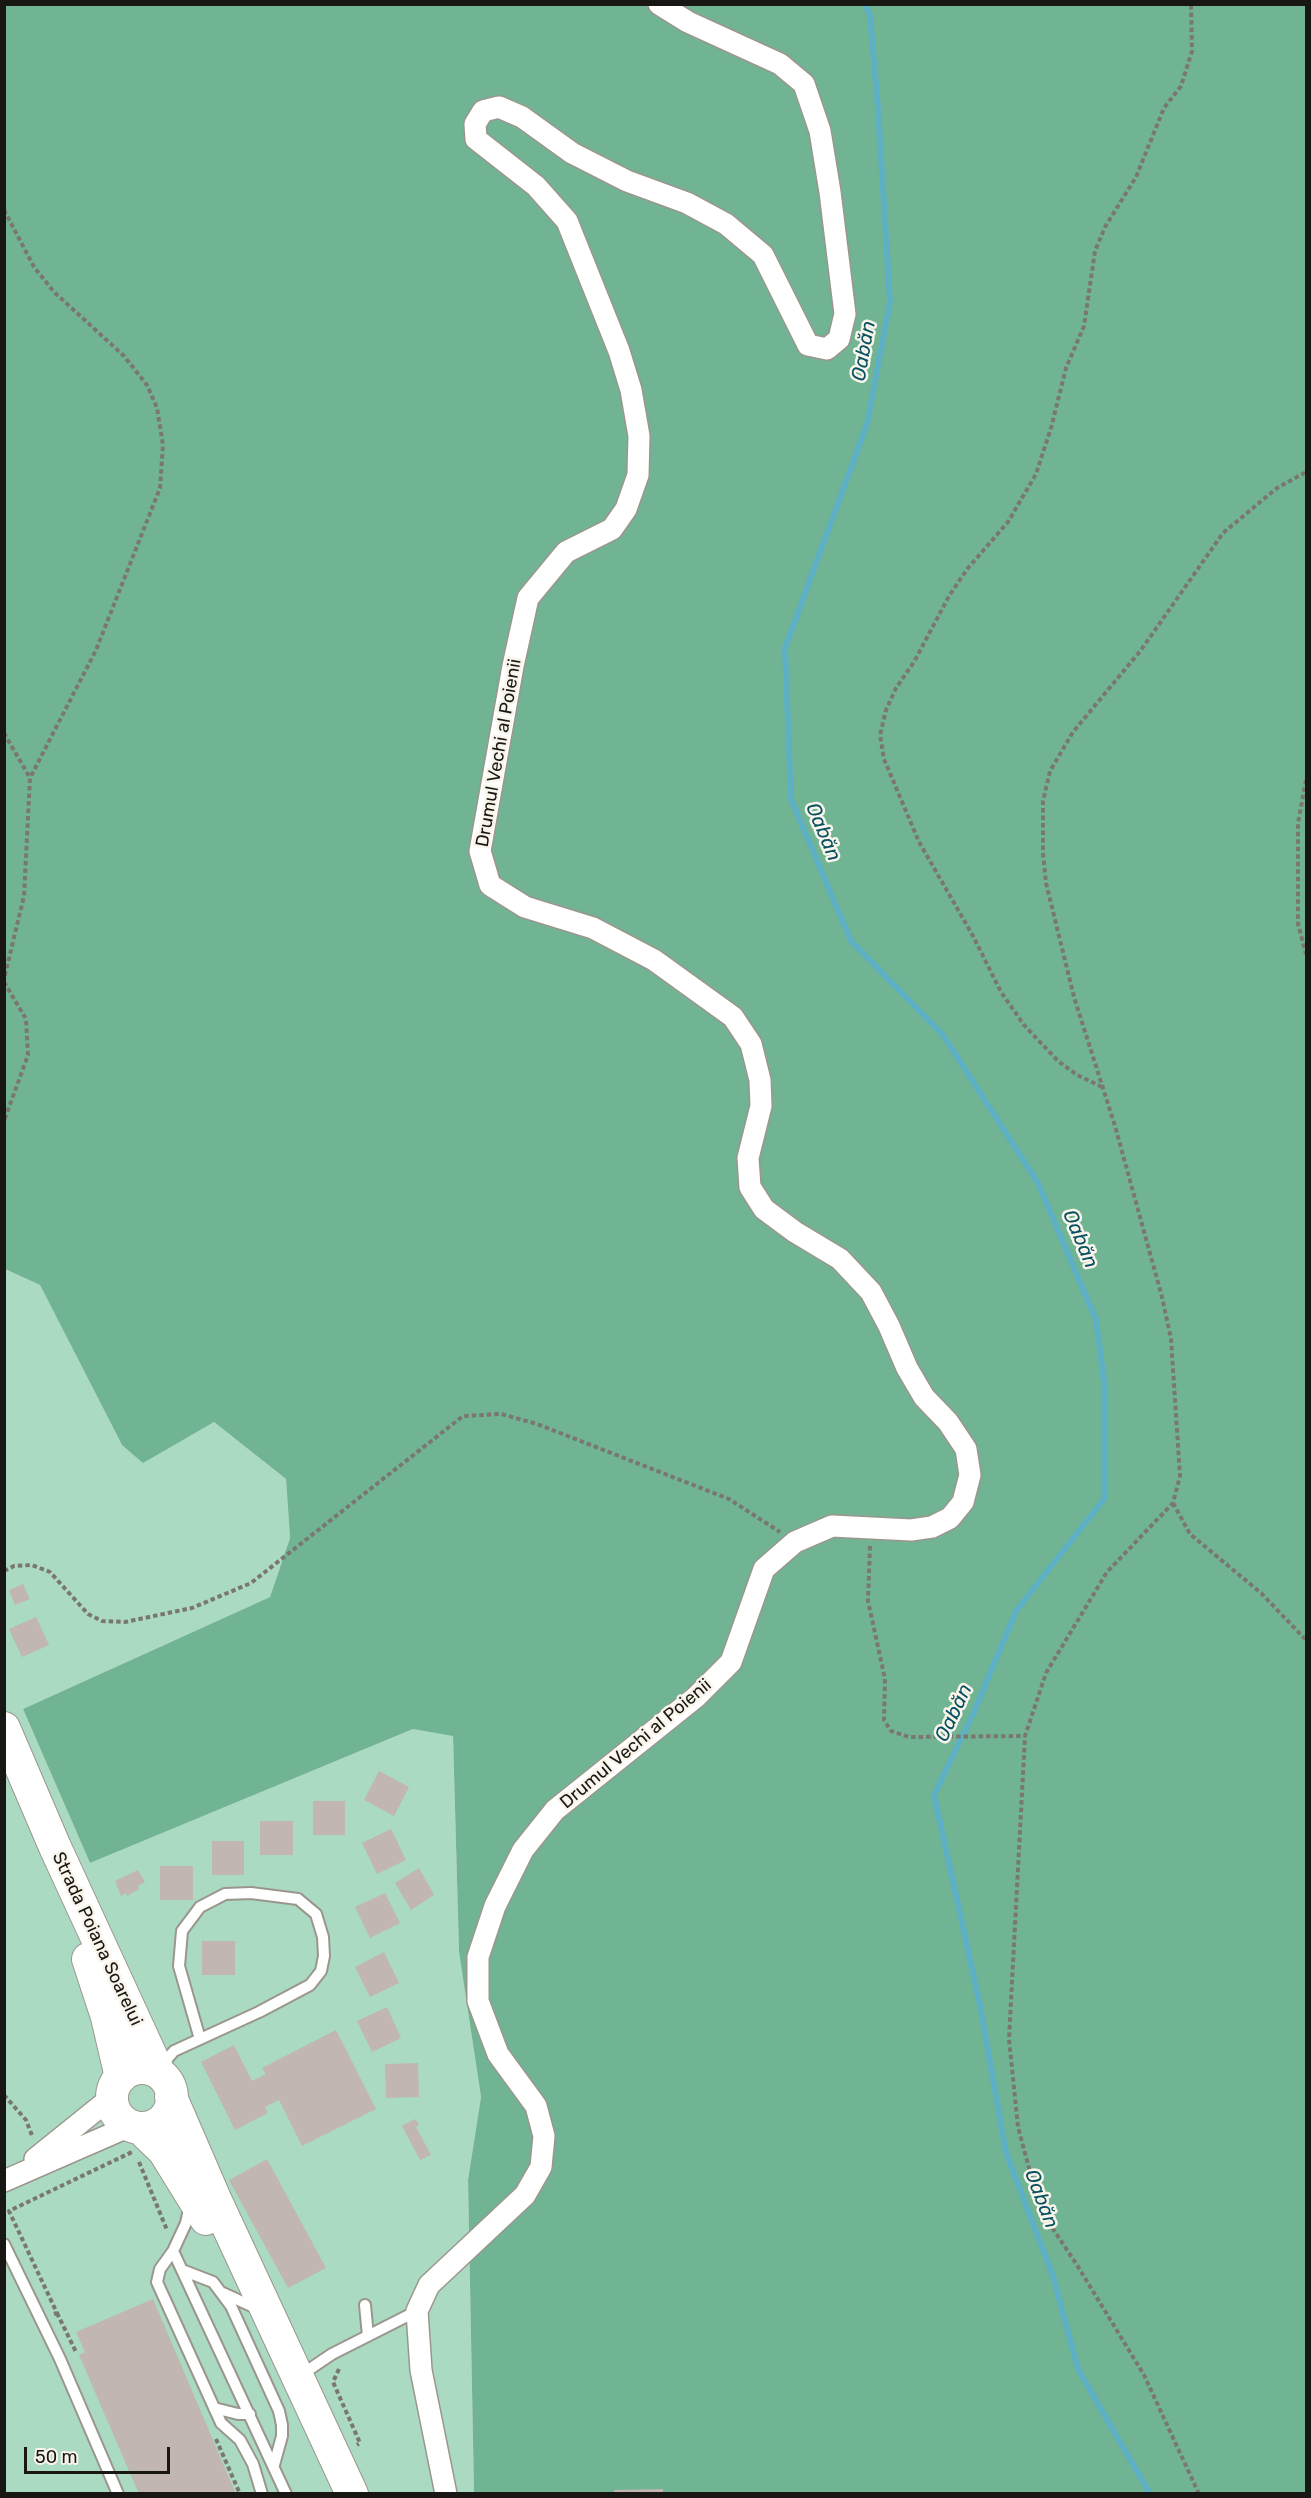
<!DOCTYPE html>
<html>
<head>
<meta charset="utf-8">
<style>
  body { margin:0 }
  #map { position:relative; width:1311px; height:2498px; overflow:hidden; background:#ece7de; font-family:Rubik,sans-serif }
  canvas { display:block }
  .frame { position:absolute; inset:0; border:6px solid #191714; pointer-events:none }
  .scale { position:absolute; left:24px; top:2447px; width:146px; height:27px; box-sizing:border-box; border:3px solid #191714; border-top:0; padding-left:8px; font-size:18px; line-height:21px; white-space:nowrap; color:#191714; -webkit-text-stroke:4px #faf5eb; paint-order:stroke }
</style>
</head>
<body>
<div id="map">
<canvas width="1311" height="2498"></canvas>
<div class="frame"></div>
<div class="scale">50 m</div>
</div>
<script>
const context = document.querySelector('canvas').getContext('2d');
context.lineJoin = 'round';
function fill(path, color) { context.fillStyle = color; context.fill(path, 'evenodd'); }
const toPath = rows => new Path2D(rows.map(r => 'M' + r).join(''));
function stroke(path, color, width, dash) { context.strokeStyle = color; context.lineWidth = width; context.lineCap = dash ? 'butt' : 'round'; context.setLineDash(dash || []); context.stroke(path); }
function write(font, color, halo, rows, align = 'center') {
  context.font = font + ' Rubik,sans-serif'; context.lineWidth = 5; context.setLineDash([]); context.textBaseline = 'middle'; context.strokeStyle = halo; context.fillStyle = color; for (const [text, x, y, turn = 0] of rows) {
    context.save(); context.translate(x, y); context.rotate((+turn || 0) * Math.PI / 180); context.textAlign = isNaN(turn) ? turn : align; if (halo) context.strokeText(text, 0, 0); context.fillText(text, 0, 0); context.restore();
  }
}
fill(toPath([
  [5,1269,40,1285,122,1445,214,1422,286,1479,290,1538,270,1597,23,1709,90,1863,413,1729,453,1735,459,1952,481,2097,468,2180,474,2493,5,2494]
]), '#aadac1');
fill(toPath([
  [5,5,1306,5,1306,2493,474,2493,468,2180,481,2097,459,1952,453,1736,413,1729,90,1863,23,1709,270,1597,290,1538,286,1479,214,1422,143,1463,122,1445,40,1285,5,1269]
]), '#71b493');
stroke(toPath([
  [865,4,870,15,878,109,890,302,867,424,785,648,791,799,851,941,943,1035,1038,1183,1096,1320,1104,1381,1104,1499,1016,1611,974,1712,934,1795,980,2005,1006,2153,1053,2276,1078,2369,1150,2494]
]), '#5eb0c4', 6);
fill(toPath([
  [23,1584,30,1599,15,1605,9,1590],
  [36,1617,49,1645,22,1657,9,1629],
  [379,1771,409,1787,394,1816,364,1800],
  [313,1801,345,1801,345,1835,313,1835],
  [260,1821,293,1821,293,1855,260,1855],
  [391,1829,406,1860,377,1874,362,1843],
  [212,1841,244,1841,244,1875,212,1875],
  [160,1866,193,1866,193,1900,160,1900],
  [419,1868,434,1895,411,1910,395,1883],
  [138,1870,145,1882,138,1886,139,1889,127,1896,126,1893,121,1896,115,1881],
  [385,1893,400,1923,370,1938,355,1907],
  [202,1941,235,1941,235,1975,202,1975],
  [384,1952,399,1983,370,1997,355,1967],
  [387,2007,401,2038,372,2052,357,2021],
  [336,2030,376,2109,302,2146,279,2100,265,2107,268,2113,235,2130,201,2062,234,2045,252,2081,266,2074,262,2068],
  [418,2063,419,2097,386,2098,385,2064],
  [415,2119,419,2125,416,2127,431,2155,420,2160,402,2126],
  [267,2159,326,2268,288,2288,229,2180],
  [153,2299,236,2494,139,2494,79,2355,85,2352,76,2332],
  [663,2489,663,2494,614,2494,614,2490]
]), '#c1b6b1');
const service = toPath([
  [165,2070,167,2059,174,2051,259,2012,310,1985,321,1971,324,1956,323,1937,316,1914,298,1899,251,1893,225,1894,200,1907,182,1931,179,1966,200,2039],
  [190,2205,186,2223,173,2251,160,2269,157,2282,221,2423,240,2440,253,2464,262,2494],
  [4,2244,60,2359,118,2494],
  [173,2251,286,2494],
  [182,2270,213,2282,231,2306,279,2411,282,2425,282,2436,274,2465],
  [223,2293,258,2309],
  [365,2305,368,2336],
  [301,2375,332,2354,417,2311],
  [214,2408,238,2414,250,2414]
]);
const minor = toPath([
  [35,2159,112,2097],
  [4,2181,130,2126],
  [446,2494,421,2370,417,2311,429,2285,525,2195,541,2167,544,2136,536,2106,498,2054,478,2001,478,1957,495,1906,523,1850,555,1810,696,1697,731,1662,764,1569,795,1542,832,1526,911,1530,932,1527,950,1518,963,1502,970,1475,966,1449,948,1422,924,1397,907,1368,889,1326,871,1292,840,1259,795,1232,764,1209,750,1187,748,1158,761,1106,760,1080,751,1044,733,1017,654,960,593,928,525,907,490,885,480,851,513,666,528,598,566,552,612,529,626,509,638,475,639,436,631,390,619,351,567,221,536,186,476,139,475,124,483,111,499,107,522,117,572,153,627,181,687,203,726,224,763,255,808,345,827,349,839,339,845,314,830,192,820,131,804,84,780,64,688,22,659,4]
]);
const primary = toPath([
  [4,1728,55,1847,159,2073],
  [88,1959,107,2017,121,2077],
  '112 2098a30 30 0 1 1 60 0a30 30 0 1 1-60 0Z',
  [171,2097,216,2201,352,2494],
  [140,2128,164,2151,206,2219]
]);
stroke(service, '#9b968d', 14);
stroke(minor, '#9b968d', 24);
stroke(primary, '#9b968d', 34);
stroke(toPath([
  [4,210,34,267,54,292,124,356,147,385,157,408,163,445,160,488,96,650,30,778],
  [4,733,30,778,24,896,4,979],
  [1306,780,1298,823,1298,924,1306,954],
  [4,982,26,1019,28,1055,4,1121],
  [1102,1087,1077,1075,1058,1061,1024,1025,1001,992,973,936,919,842,884,759,880,735,886,710,896,688,914,662,949,596,968,568,1008,522,1036,474,1051,428,1066,368,1084,326,1095,251,1105,227,1136,177,1164,108,1181,86,1192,51,1191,4],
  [1173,1503,1190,1534,1261,1593,1306,1640],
  [870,1546,868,1601,885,1679,884,1720,891,1731,909,1737,1025,1736],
  [4,1571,14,1566,32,1565,50,1572,88,1614,102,1621,125,1622,192,1608,251,1583,463,1416,501,1414,537,1424,729,1499,780,1532],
  [4,2095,26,2120,33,2138],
  [139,2162,167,2230],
  [57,2313,76,2352],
  [54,2314,57,2313,9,2211,132,2152],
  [339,2369,333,2382,360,2443,357,2445],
  [216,2439,240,2494],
  [1199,2494,1144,2375,1077,2265,1040,2209,1018,2127,1009,2039,1025,1736,1046,1673,1107,1572,1173,1503,1180,1476,1171,1339,1162,1297,1115,1126,1074,997,1046,883,1043,853,1043,801,1050,771,1073,732,1141,650,1223,533,1277,488,1306,472]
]), '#7a7771', 4, [4.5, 3]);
stroke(service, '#fff', 10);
stroke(minor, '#fff', 21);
stroke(primary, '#fff', 32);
write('18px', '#191714', '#faf5eb', [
  ["Drumul Vechi al Poienii",499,753,-80],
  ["Drumul Vechi al Poienii",636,1744,-40],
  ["Strada Poiana Soarelui",97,1939,65]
]);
write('italic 20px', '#075160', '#faf5eb', [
  ["Oabăn",864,351,-80],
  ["Oabăn",823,832,67],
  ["Oabăn",1080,1239,67],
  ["Oabăn",954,1713,-65],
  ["Oabăn",1041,2199,69]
]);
</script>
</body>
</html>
